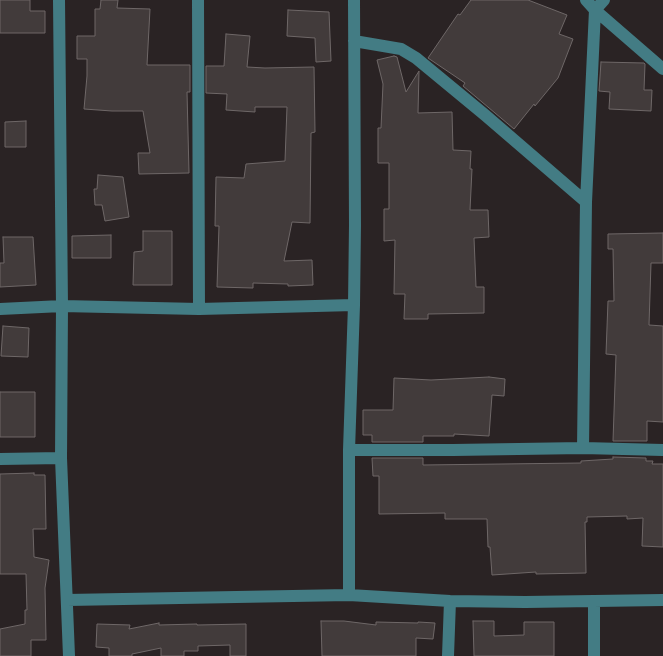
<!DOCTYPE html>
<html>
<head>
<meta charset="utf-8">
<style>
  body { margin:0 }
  canvas { display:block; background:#2a2324 }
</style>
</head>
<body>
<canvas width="663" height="656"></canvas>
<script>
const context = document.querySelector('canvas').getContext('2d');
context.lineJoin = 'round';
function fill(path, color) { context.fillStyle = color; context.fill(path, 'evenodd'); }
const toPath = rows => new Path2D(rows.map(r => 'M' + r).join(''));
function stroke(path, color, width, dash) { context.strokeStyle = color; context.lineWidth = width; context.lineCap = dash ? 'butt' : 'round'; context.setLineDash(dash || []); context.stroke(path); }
const building = toPath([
  [0,0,30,0,30,11,45,11,45,33,0,33,0,0],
  [101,0,118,0,117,8,150,9,147,65,190,65,190,92,187,92,189,173,139,174,138,153,150,153,143,111,112,111,84,109,87,76,87,59,77,59,77,36,95,36,95,9,100,9,101,0],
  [471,0,528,0,567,15,559,34,573,39,558,78,535,106,534,104,514,129,463,86,465,83,428,58,458,14,460,15,471,0],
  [288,10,329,12,331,61,316,62,315,38,287,36,288,10],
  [226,34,250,36,247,67,265,68,314,67,315,132,311,133,310,223,292,222,284,261,312,260,313,285,288,286,288,284,253,283,253,288,217,287,219,226,215,226,216,177,244,178,246,164,285,161,287,107,255,107,255,112,226,110,227,94,206,93,206,66,224,66,226,34],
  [394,56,397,57,406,92,419,71,418,113,452,112,453,150,471,151,470,169,472,169,470,210,488,210,489,237,474,238,476,287,484,287,484,313,428,314,428,319,404,319,405,294,394,294,395,240,384,241,384,209,389,209,389,163,378,163,378,128,381,128,383,84,377,60,394,56],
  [601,62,644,63,645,64,644,90,652,90,651,111,609,109,610,92,599,91,601,62],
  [26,121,26,147,5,147,5,122,26,121],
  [98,175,123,177,129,217,105,221,102,205,95,205,94,189,97,189,98,175],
  [143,231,172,231,172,285,133,285,134,252,143,251,143,231],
  [663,233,663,263,651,263,649,325,663,326,663,422,647,421,647,441,613,441,616,355,606,354,608,301,614,301,613,249,608,249,608,234,663,233],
  [111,235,111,258,72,258,72,236,111,235],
  [3,237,33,237,36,285,0,287,0,263,4,263,3,237],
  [3,326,29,328,28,357,1,356,3,326],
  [489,377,505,379,504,396,492,395,489,436,454,434,454,436,423,436,423,442,372,442,372,435,363,435,363,410,393,410,394,378,431,380,489,377],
  [0,392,35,392,35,437,0,437,0,392],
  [613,457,646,458,646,461,653,461,652,464,663,464,663,547,642,546,643,518,627,519,627,516,587,517,587,522,585,522,586,573,536,574,536,572,492,575,490,547,488,547,487,519,445,519,445,513,379,514,379,476,373,476,372,458,423,458,423,465,581,463,581,461,613,459,613,457],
  [34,473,34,475,45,475,46,529,33,529,34,557,49,560,45,588,46,640,31,640,31,656,0,656,0,629,25,624,25,610,27,610,26,574,0,574,0,474,34,473],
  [321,621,344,621,376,625,376,622,418,623,418,622,435,623,433,639,416,638,416,656,322,656,321,621],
  [473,621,494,621,494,636,524,635,524,622,554,622,554,656,474,656,473,621],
  [159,623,159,625,197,624,197,625,246,624,246,656,230,656,230,645,198,646,198,651,184,651,184,656,161,656,161,648,132,654,132,656,109,656,109,648,96,647,97,624,130,625,129,629,159,623]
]);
fill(building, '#423b3b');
stroke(building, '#6e6767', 1);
stroke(toPath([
  [59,0,62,306,61,458,69,656],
  [198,0,199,309],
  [586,0,595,10,663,69],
  [354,41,401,49,416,58,485,115,586,202],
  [0,309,62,306,199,309,354,305],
  [583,448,586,202,595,10,604,0],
  [349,450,453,450,583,448,663,450],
  [0,459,61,458],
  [349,595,349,450,354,305,355,225,354,0],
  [67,600,349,595,450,601,525,602,663,600],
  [448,656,450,601],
  [594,656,594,601]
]), '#437c84', 12);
</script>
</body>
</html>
